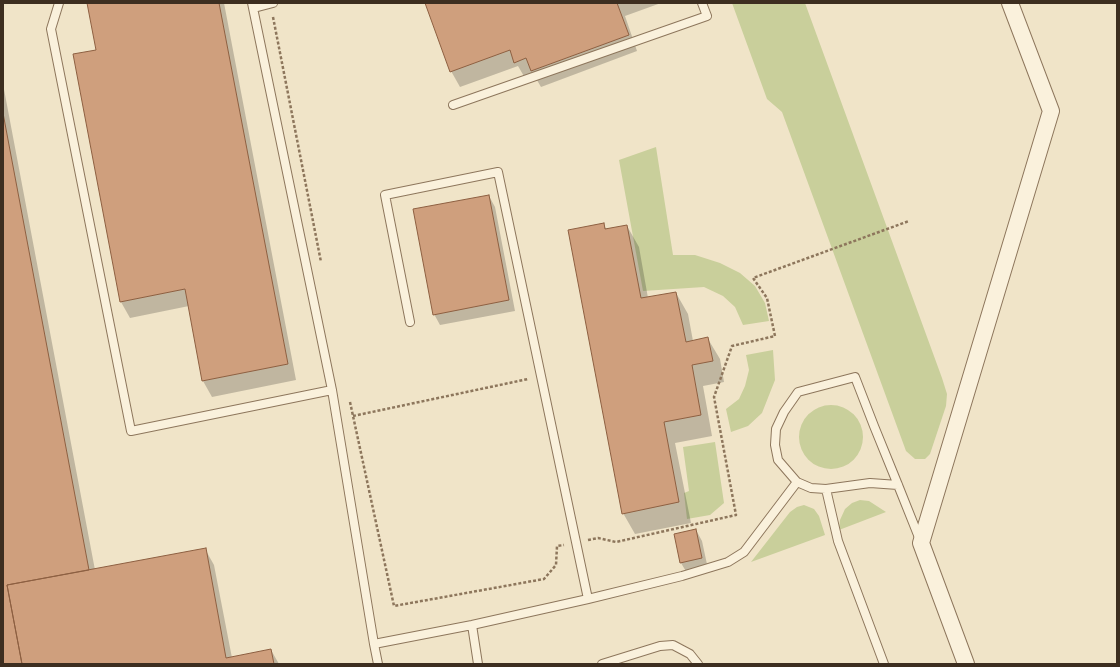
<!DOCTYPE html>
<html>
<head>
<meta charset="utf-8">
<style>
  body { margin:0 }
  #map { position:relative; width:1120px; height:667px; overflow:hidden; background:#f0e4c8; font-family:"Source Serif 4",serif }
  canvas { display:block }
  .frame { position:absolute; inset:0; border:4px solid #3d2e20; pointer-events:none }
</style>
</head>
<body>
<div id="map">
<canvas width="1120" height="667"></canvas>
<div class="frame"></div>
</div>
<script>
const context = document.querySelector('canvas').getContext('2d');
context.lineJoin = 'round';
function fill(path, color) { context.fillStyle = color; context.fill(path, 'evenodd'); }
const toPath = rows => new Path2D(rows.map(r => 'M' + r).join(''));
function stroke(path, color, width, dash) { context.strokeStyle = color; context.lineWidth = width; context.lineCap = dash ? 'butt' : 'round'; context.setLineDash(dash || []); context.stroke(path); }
fill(toPath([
  [732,3,805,3,942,378,947,394,946,406,930,454,925,459,915,459,906,451,782,112,767,99],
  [656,147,673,255,695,255,720,263,740,273,755,286,765,303,769,321,743,325,735,307,723,296,704,287,643,291,619,160],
  [773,350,775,380,762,413,748,426,731,432,726,409,739,399,745,386,749,370,746,355],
  '799 437a32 32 0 1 1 64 0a32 32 0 1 1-64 0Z',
  [715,442,724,503,710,515,687,519,684,493,689,491,683,447],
  [860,500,869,501,886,512,839,530,840,520,845,509,852,503],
  [804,505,814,509,819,516,825,535,751,562,790,512,797,507]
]), '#c9cf9b');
fill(toPath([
  [93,3,224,3,296,380,212,397,203,381,189,306,130,318,121,302],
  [426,3,661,3,625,16,637,51,541,87,534,75,525,78,518,66,460,87,451,71],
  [3,84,95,570,205,549,214,565,232,658,271,650,279,664,3,664],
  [489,196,495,207,515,311,440,325,434,314],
  [603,224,607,230,627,226,639,247,648,298,676,293,688,314,693,341,708,339,720,359,724,382,703,386,712,436,675,443,691,523,635,534,623,513],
  [696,530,702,541,708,569,687,573,681,563]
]), '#0003');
const building = toPath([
  [87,3,219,3,288,364,202,381,185,289,120,302,73,54,96,50,87,3],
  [425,3,617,3,629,35,531,71,526,58,514,63,510,50,450,72,425,3],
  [3,113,89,570,7,585,22,664,3,664,3,113],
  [489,195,509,300,433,315,413,209,489,195],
  [604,223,605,229,627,225,641,298,676,292,686,342,708,337,713,361,692,365,701,415,664,422,679,502,622,514,568,230,604,223],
  [696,529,702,558,680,563,674,534,696,529],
  [206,548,226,658,271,649,274,664,22,664,7,585,206,548]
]);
fill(building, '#cf9f7d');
stroke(building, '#8d5f41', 1);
const service = toPath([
  [59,3,51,29,131,431,332,390],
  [252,3,332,390,374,644],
  [254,8,273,3],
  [453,105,707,16,702,3],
  [410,322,385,195,498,172,588,599],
  [898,485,870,483,826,489,811,488,797,482,778,460,775,445,776,429,784,412,798,392,855,377,874,426,898,485,920,540],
  [826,489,838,541,884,664],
  [472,625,478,664],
  [378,664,374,644,472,625,588,599,682,576,728,562,744,552,797,482],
  [602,664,660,646,673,645,690,654,698,664]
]);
const minor = toPath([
  [966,664,921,543,1051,111,1010,3]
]);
stroke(service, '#8d765c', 10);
stroke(minor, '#8d765c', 18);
stroke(toPath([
  [273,17,321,262],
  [350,402,394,606,544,579,556,565,557,546,564,545],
  [353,416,528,379],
  [588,540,598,538,616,542,736,515,714,397,732,346,775,336,767,298,753,278,909,221]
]), '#8d765c', 2.5, [3, 2]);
stroke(service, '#faf1dc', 8);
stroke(minor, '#faf1dc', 16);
</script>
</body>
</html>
